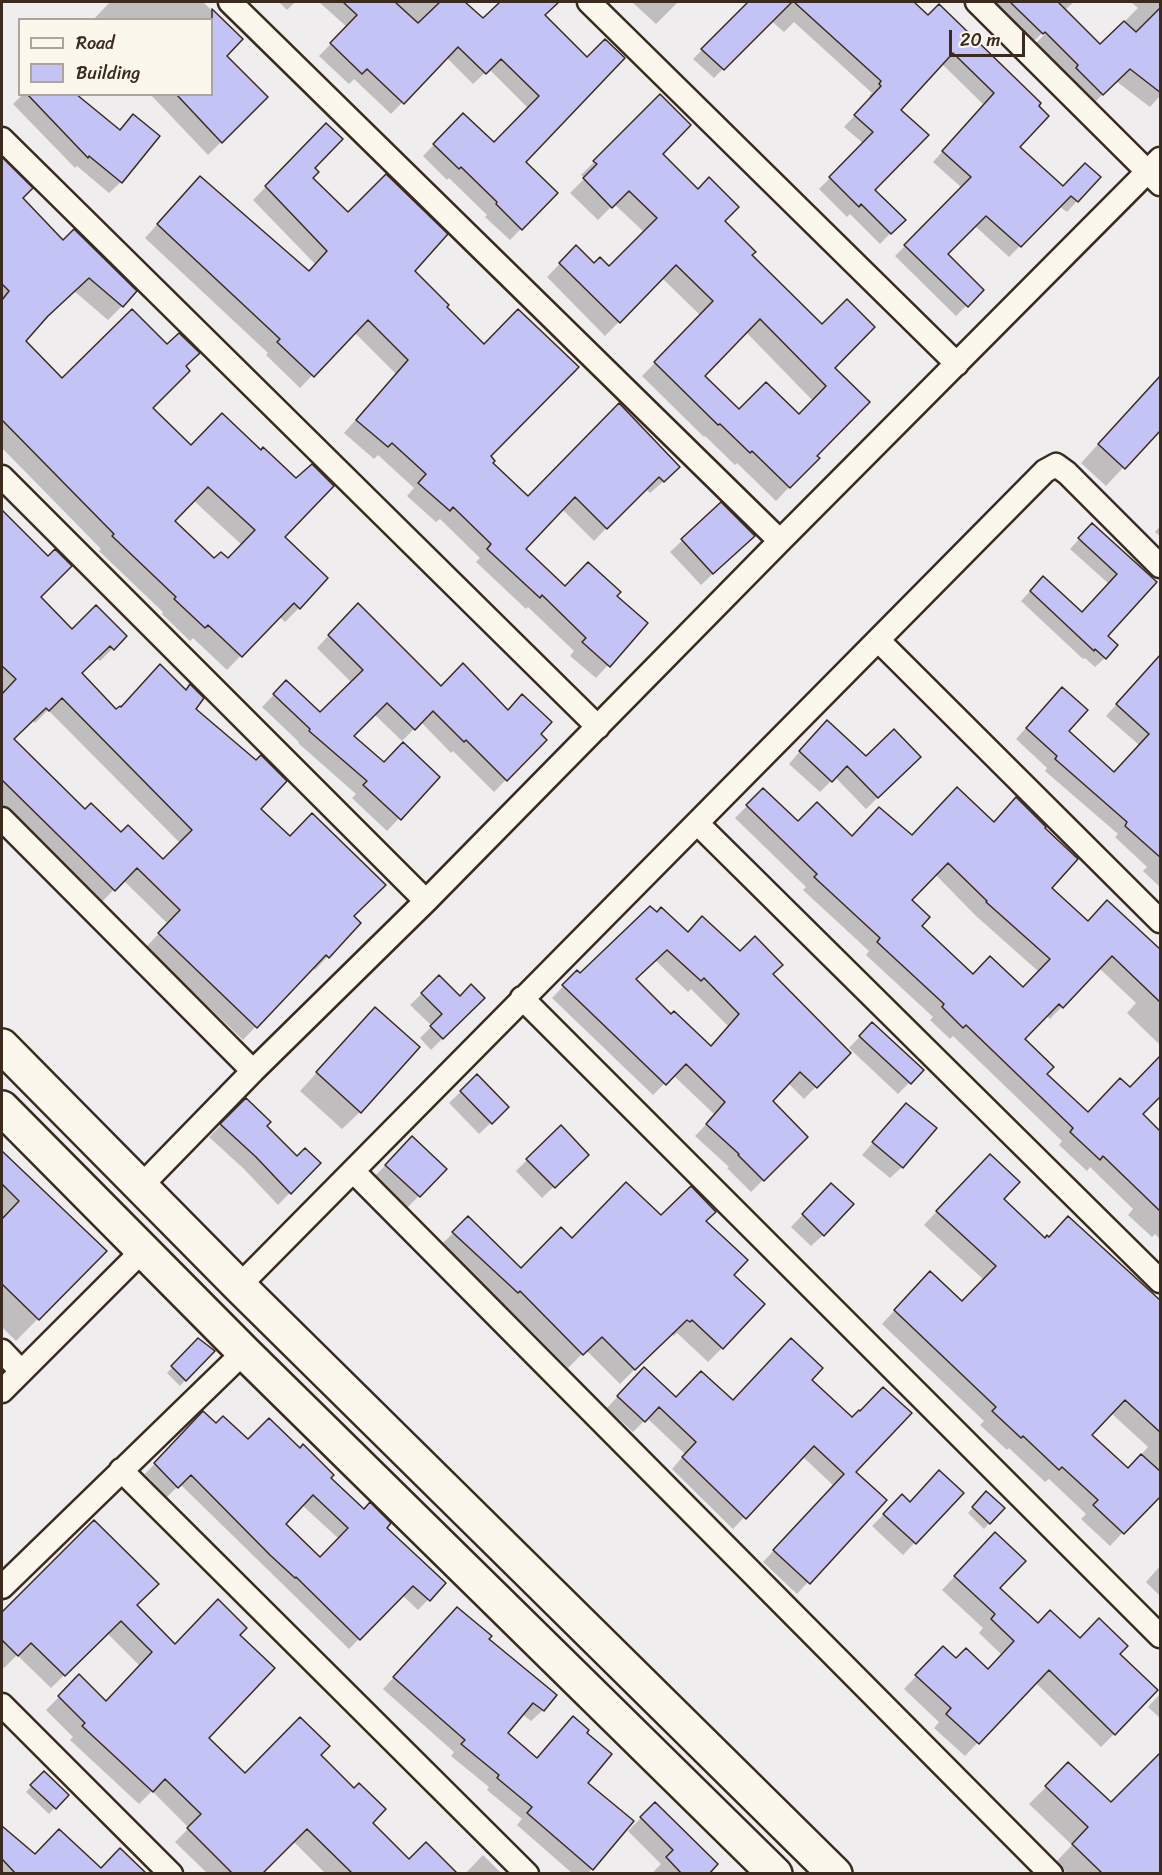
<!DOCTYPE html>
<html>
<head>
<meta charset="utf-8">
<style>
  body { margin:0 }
  #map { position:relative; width:1162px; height:1875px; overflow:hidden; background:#f0edee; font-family:Sriracha,sans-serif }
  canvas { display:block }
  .frame { position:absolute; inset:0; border:3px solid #3b2a1e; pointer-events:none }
  .legend { position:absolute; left:18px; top:18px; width:195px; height:78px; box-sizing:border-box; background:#fbf7ec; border:2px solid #aea59a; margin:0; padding:8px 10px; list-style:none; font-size:18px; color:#3b2a1e }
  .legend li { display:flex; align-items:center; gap:12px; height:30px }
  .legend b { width:30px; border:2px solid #aea59a }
  .scale { position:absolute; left:949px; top:30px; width:76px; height:27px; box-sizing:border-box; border:3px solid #3b2a1e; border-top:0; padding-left:8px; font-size:18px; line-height:21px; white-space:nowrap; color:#3b2a1e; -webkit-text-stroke:4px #fbf7ec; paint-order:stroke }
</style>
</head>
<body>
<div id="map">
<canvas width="1162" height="1875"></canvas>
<div class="frame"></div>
<ul class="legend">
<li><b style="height:8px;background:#fbf7ec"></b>Road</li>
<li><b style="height:16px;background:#c4c3f6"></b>Building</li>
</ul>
<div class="scale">20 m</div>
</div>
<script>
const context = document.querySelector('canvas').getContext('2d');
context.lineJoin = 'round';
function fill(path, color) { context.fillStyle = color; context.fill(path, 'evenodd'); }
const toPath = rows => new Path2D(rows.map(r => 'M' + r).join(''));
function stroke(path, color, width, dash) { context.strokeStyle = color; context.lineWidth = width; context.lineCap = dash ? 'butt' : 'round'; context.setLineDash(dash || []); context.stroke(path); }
fill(toPath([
  [110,2,203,2,241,39,225,56,266,97,208,155,150,94,212,94,212,20,93,20],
  [279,2,295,2,287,10],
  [319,2,463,2,483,21,502,2,557,2,543,16,587,59,524,162,556,193,510,240,485,217,487,215,449,178,447,180,423,156,463,115,494,144,529,109,489,69,473,84,446,57,391,114,354,79,349,84,319,56,347,27],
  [632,2,678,2,656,24],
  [778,2,911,2,928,17,1039,103,1018,147,1077,201,1067,212,1059,206,1009,257,974,225,946,254,982,290,956,316,895,256,962,188,933,162,984,105,941,63,899,110,873,190,903,220,880,244,850,214,847,217,819,189,864,144,844,127,871,98,869,96,872,93,794,22,784,32,768,18,780,4],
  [991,2,1074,2,1065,10,1100,46,1138,8,1131,2,1160,2,1160,96,1150,107,1116,81,1090,107,1034,45,1052,27,1050,25,1029,46],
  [744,8,764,28,714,78,693,59],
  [23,94,74,94,119,131,133,116,121,182,109,193,77,166,75,168,13,104],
  [660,96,661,154,723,221,832,368,815,456,817,458,776,501,737,463,735,465,705,436,704,437,642,376,701,316,662,278,605,336,547,277,576,247,594,265,609,268,644,232,614,204,598,220,570,193,585,178,581,175],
  [746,332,813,401,799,416,739,411,703,376],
  [326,125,311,178,348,214,413,271,444,307,484,346,577,371,542,402,488,456,491,463,527,498,619,405,665,480,650,493,645,488,594,541,562,509,524,549,565,588,615,596,646,624,596,678,570,656,574,651,528,607,526,609,476,562,480,558,440,519,436,522,407,496,414,488,378,455,374,459,344,433,396,374,354,332,300,388,266,355,268,353,145,238,187,191,308,272,316,265,253,200],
  [2,160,31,188,21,198,122,306,108,320,74,291,24,341,62,381,184,366,151,408,283,537,299,608,285,622,279,616,227,670,193,638,190,641,162,614,163,612,99,551,101,549,2,448],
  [193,500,242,545,228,560,214,560,173,521],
  [1160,376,1160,428,1106,486,1081,463],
  [721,504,741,547,701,585,670,552],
  [2,512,48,558,39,597,72,631,125,636,100,661,96,658,80,674,116,711,194,709,258,809,359,923,315,970,312,967,243,1040,146,947,168,924,123,880,101,903,2,806],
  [48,710,180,843,163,861,85,811,12,739,32,720,35,723],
  [1092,525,1155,582,1106,636,1105,658,1095,667,1085,658,1083,659,1021,601,1033,588,1082,614,1109,584,1070,549],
  [1160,526,1160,536,1155,532],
  [346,617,441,688,507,711,545,740,494,792,453,751,451,753,421,722,402,741,374,714,352,736,384,764,438,777,387,831,352,798,356,794,298,743,299,742,262,707,286,682,320,715,352,683,317,648],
  [1134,685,1160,688,1160,887,1143,871,1147,867,1115,837,1118,834,1045,771,1047,768,1016,739,1051,700,1067,731,1114,774,1137,748,1138,744,1106,716],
  [815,734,866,758,919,757,866,809,835,777,820,792,789,764],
  [751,802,798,823,852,838,912,837,1050,888,1087,922,1160,952,1160,1045,1127,1013,1136,1003,1099,968,1050,1019,1046,1015,1023,1040,1045,1074,1088,1114,1130,1089,1160,1056,1160,1097,1159,1095,1141,1114,1160,1134,1160,1239,1155,1234,1152,1237,1128,1215,1133,1209,1090,1167,1087,1171,1059,1145,1062,1141,953,1036,950,1039,930,1020,933,1017,866,955,869,951,803,890,806,887,735,818],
  [935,874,975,915,1039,972,1023,989,973,975,920,926,910,900],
  [687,933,740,953,771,975,849,1053,804,1099,788,1083,771,1101,806,1137,751,1192,727,1168,729,1167,695,1136,715,1115,673,1075,653,1095,552,998,577,972,579,975],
  [655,960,688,992,691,989,729,1027,710,1048,671,1016,634,980],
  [439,977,460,998,483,998,431,1050,420,1038,432,1026,410,1005],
  [872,1024,922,1070,898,1094,849,1048],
  [358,1027,360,1112,342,1129,300,1091],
  [477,1076,507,1107,479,1134,449,1103],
  [246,1100,265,1126,297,1158,319,1163,278,1205,244,1169,209,1137],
  [906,1105,902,1167,890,1178,862,1155],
  [560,1127,587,1155,542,1198,516,1171],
  [412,1138,445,1169,407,1208,374,1177],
  [2,1153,104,1251,16,1341,2,1327],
  [977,1169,1002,1200,1044,1240,1160,1303,1160,1493,1110,1546,1081,1519,1086,1514,1049,1479,1045,1482,1009,1448,1007,1450,980,1425,984,1421,882,1324,917,1286,962,1303,984,1280,924,1225],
  [1111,1413,1148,1447,1128,1469,1090,1435],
  [831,1185,823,1235,811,1246,791,1227],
  [661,1217,705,1221,732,1275,722,1348,708,1362,677,1333,674,1336,671,1333,620,1384,586,1350,568,1368,505,1305,502,1307,439,1247,468,1218,520,1270,572,1240],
  [198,1340,213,1351,180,1386,167,1373],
  [633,1380,676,1399,732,1402,810,1380,854,1472,808,1582,797,1594,763,1562,834,1486,802,1456,733,1529,672,1469,685,1454,647,1418,633,1432,607,1408],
  [193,1423,216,1425,329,1478,444,1583,418,1610,402,1595,349,1649,180,1484,167,1497,145,1474],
  [302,1505,339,1539,320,1559,283,1524],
  [962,1493,903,1555,872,1526,902,1496,910,1504],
  [986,1493,1003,1508,984,1529,968,1513],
  [94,1522,135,1605,175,1646,238,1636,207,1738,245,1775,318,1755,371,1823,409,1861,456,1874,326,1874,293,1841,264,1869,268,1874,208,1874,175,1842,189,1828,152,1791,139,1804,70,1740,73,1737,46,1710,79,1677,105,1702,140,1666,107,1633,51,1688,17,1655,4,1668,2,1666,2,1614],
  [982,1547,998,1589,1037,1625,1118,1654,1114,1734,1101,1747,1035,1682,965,1756,934,1728,939,1722,904,1689,930,1661,956,1660,988,1670,1002,1655,979,1633,983,1628,942,1590],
  [1160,1566,1160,1596,1146,1582],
  [446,1620,487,1639,543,1710,531,1721,522,1714,506,1733,536,1759,573,1718,585,1733,592,1869,587,1874,573,1874,517,1825,522,1819,487,1790,489,1787,451,1756,454,1752,383,1689],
  [1160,1694,1160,1718,1148,1707],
  [44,1773,67,1795,49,1814,26,1792],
  [1052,1781,1111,1804,1160,1874,1068,1874,1056,1862,1072,1845,1029,1804],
  [655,1804,706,1874,656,1874,654,1871,661,1864,628,1831],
  [2,1828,34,1856,101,1870,129,1874,2,1874],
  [483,1855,502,1874,465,1874]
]), '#0003');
const building = toPath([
  [343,2,395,2,418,23,440,2,465,2,483,18,500,2,559,2,545,15,587,57,605,39,625,58,526,162,558,193,522,230,496,204,497,202,461,167,459,169,433,144,463,113,494,142,539,96,501,59,486,74,458,47,404,104,367,69,362,74,330,43,357,15,343,2],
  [748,2,792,2,724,70,701,49,748,2],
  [794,2,914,2,928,15,939,4,1041,103,1039,106,1049,116,1020,147,1063,186,1085,163,1101,177,1078,202,1071,196,1021,247,986,216,948,254,984,290,968,307,904,245,971,177,942,151,994,93,953,53,901,110,929,135,875,190,906,220,891,234,861,204,859,207,829,177,873,132,854,115,881,86,879,84,881,81,794,2],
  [1010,2,1058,2,1100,44,1124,21,1136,32,1161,7,1161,93,1130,69,1103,95,1076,68,1078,65,1045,32,1043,34,1010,2],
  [212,9,243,39,227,56,268,97,222,143,176,94,212,94,212,9],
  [27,94,76,94,120,130,133,114,160,136,122,183,89,156,88,158,27,94],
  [660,94,691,125,663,154,698,189,709,177,739,207,725,221,756,252,752,255,822,324,847,299,875,327,835,368,870,402,817,456,820,458,790,488,752,451,750,453,720,424,718,425,654,362,713,301,676,265,620,323,559,263,576,245,594,263,600,257,609,266,657,218,629,191,612,208,583,178,597,164,593,161,660,94],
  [760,319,826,386,799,414,766,382,739,409,705,376,760,319],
  [326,123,343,139,315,168,319,172,313,178,348,212,386,174,448,234,415,271,449,305,447,307,484,344,518,309,579,367,491,456,495,461,493,463,528,496,619,403,680,467,664,482,659,477,607,529,575,497,526,549,565,586,588,562,621,592,617,596,648,623,610,667,582,642,586,638,542,595,540,598,487,549,491,544,453,507,450,511,418,483,426,474,392,443,388,447,356,420,408,360,368,320,314,377,277,342,280,339,157,224,200,176,309,271,327,251,265,186,326,123],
  [2,157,33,188,23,198,63,240,74,229,137,291,123,307,89,278,48,316,26,341,62,378,132,309,167,344,179,333,200,353,186,366,190,371,153,408,191,445,222,413,261,450,263,447,296,478,312,464,334,486,285,537,328,578,300,609,294,603,242,657,208,625,205,628,174,599,176,597,112,536,114,534,2,420,2,300,9,291,2,284,2,157],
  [208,487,255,530,228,558,221,552,214,558,175,521,208,487],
  [1161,375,1161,430,1125,469,1098,444,1161,375],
  [721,502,755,536,713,574,681,539,721,502],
  [2,510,48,556,55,549,72,566,41,597,72,629,96,605,127,636,114,650,110,646,82,673,116,709,120,706,121,707,160,664,186,690,190,684,204,698,196,709,256,760,261,755,287,781,261,809,290,836,312,813,386,885,354,916,361,923,329,958,326,955,257,1028,158,933,180,910,137,868,115,891,2,780,2,694,16,679,2,666,2,510],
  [62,698,192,830,163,859,128,825,121,832,91,803,85,809,14,739,46,708,49,711,62,698],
  [1092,523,1157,582,1108,636,1118,645,1106,659,1095,649,1094,651,1030,591,1043,576,1082,612,1117,574,1078,538,1092,523],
  [358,603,441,686,463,663,508,710,522,694,552,722,541,734,547,740,507,781,466,740,464,742,433,711,415,730,387,703,354,736,384,762,403,742,440,777,401,820,363,785,367,781,309,731,310,729,273,694,286,680,320,712,363,670,328,635,358,603],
  [1161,654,1161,858,1125,826,1127,822,1055,759,1057,756,1026,728,1062,687,1088,710,1069,731,1114,772,1149,734,1116,704,1161,654],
  [827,720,866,756,894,729,921,757,878,798,847,766,832,782,799,751,827,720],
  [957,787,994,822,1016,797,1046,827,1045,828,1078,859,1052,888,1088,921,1107,900,1161,950,1161,1003,1112,956,1063,1008,1059,1004,1025,1039,1054,1067,1047,1074,1088,1112,1120,1078,1130,1087,1161,1055,1161,1096,1143,1114,1161,1132,1161,1212,1103,1156,1100,1160,1070,1132,1073,1128,966,1025,963,1028,942,1007,944,1004,877,942,880,938,814,877,817,874,746,805,763,788,798,821,817,802,852,836,879,807,912,835,957,787],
  [948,863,987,901,986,902,1050,959,1023,987,990,956,973,974,922,926,930,917,912,900,948,863],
  [650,906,657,912,661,907,688,932,702,916,740,951,755,936,783,965,773,974,851,1053,817,1088,800,1072,773,1101,808,1137,764,1181,738,1155,739,1154,706,1124,725,1102,686,1064,666,1085,562,985,577,970,580,973,650,906],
  [667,950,701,981,704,978,739,1014,711,1046,674,1011,671,1014,636,979,667,950],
  [439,975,460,996,471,984,485,998,443,1039,430,1026,442,1014,421,993,439,975],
  [375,1007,420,1047,361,1113,316,1072,375,1007],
  [872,1022,924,1070,911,1084,859,1036,872,1022],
  [477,1074,509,1107,492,1124,460,1091,477,1074],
  [246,1098,271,1122,267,1126,297,1156,305,1148,321,1163,291,1194,256,1157,220,1124,246,1098],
  [906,1103,937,1128,903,1168,872,1142,906,1103],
  [561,1125,589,1155,555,1188,526,1159,561,1125],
  [412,1136,447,1169,420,1197,385,1165,412,1136],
  [2,1151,107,1251,39,1320,2,1284,2,1219,19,1201,2,1184,2,1151],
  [990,1154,1020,1182,1004,1199,1045,1238,1047,1235,1049,1237,1068,1216,1161,1301,1161,1433,1125,1400,1092,1435,1128,1468,1141,1454,1161,1472,1161,1496,1124,1534,1093,1505,1098,1500,1062,1467,1059,1470,1023,1436,1021,1438,992,1411,996,1407,894,1310,930,1271,962,1301,996,1266,936,1211,990,1154],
  [626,1182,661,1215,691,1186,716,1212,706,1221,748,1260,734,1275,765,1304,723,1349,692,1320,690,1322,687,1320,635,1370,602,1337,583,1355,520,1291,518,1293,452,1232,468,1216,521,1268,561,1227,572,1238,626,1182],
  [831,1183,854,1204,824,1236,802,1214,831,1183],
  [198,1338,215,1351,186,1381,171,1366,198,1338],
  [791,1338,823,1368,812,1380,852,1417,859,1410,860,1411,883,1387,912,1413,856,1472,887,1500,810,1584,773,1550,844,1474,814,1446,746,1519,682,1457,696,1442,659,1407,645,1422,617,1396,644,1367,676,1397,701,1371,733,1400,791,1338],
  [203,1411,216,1423,223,1416,248,1439,269,1418,300,1448,303,1444,334,1475,331,1478,364,1509,370,1502,391,1523,387,1528,446,1583,430,1601,413,1586,360,1640,296,1577,295,1578,270,1555,191,1475,178,1488,154,1463,203,1411],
  [313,1495,348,1528,320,1557,286,1524,313,1495],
  [939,1470,964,1493,916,1544,883,1514,902,1494,910,1502,939,1470],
  [986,1491,1005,1508,990,1524,972,1507,986,1491],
  [94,1520,159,1584,137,1605,175,1644,218,1599,247,1628,240,1635,275,1668,209,1738,245,1773,300,1717,330,1746,321,1755,354,1788,359,1783,386,1809,373,1823,409,1859,426,1842,458,1874,353,1874,307,1829,262,1874,233,1874,187,1828,201,1814,165,1779,153,1792,82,1726,85,1723,58,1696,79,1674,106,1701,152,1652,121,1621,65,1676,31,1643,18,1656,2,1640,2,1612,94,1520],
  [995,1532,1026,1561,1000,1588,1038,1623,1050,1610,1080,1638,1099,1618,1128,1646,1120,1654,1158,1690,1115,1735,1049,1670,979,1744,946,1714,951,1708,915,1675,943,1646,956,1658,966,1648,988,1669,1014,1641,991,1619,995,1614,954,1576,995,1532],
  [457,1607,492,1636,489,1639,557,1695,544,1711,533,1703,508,1733,537,1758,573,1716,589,1730,587,1733,612,1754,588,1783,634,1821,593,1870,527,1813,532,1807,497,1778,499,1775,461,1744,465,1740,393,1677,457,1607],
  [1161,1752,1161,1874,1103,1874,1072,1844,1088,1827,1045,1786,1068,1762,1111,1802,1161,1752],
  [44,1771,69,1795,56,1809,30,1785,44,1771],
  [655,1802,718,1864,709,1874,682,1874,666,1857,673,1850,640,1817,655,1802],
  [2,1826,35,1854,59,1829,101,1868,120,1848,147,1874,16,1874,2,1859,2,1826]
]);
fill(building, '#c4c3f6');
stroke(building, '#3b2a1e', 1.5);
const street = toPath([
  [230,2,780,541],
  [589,2,957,364],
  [977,2,1160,184],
  [2,139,598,727],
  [2,477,426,901],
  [878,640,1160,921],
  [2,819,253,1071,141,1186],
  [697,823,1160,1281],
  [522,998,1160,1636],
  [253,1071,426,901,780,541,1160,159],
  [353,1171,1051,1874],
  [239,1286,1045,471,1056,465,1067,473,1160,566],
  [2,1351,21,1371],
  [2,1391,143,1250],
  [121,1470,527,1874],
  [2,1587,244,1352],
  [2,1705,171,1874]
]);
const secondary = toPath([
  [2,1046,239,1286,835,1874],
  [2,1108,244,1352,775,1874]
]);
stroke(street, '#3b2a1e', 27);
stroke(secondary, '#3b2a1e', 38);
stroke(street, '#fbf7ec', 22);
stroke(secondary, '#fbf7ec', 33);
</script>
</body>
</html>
